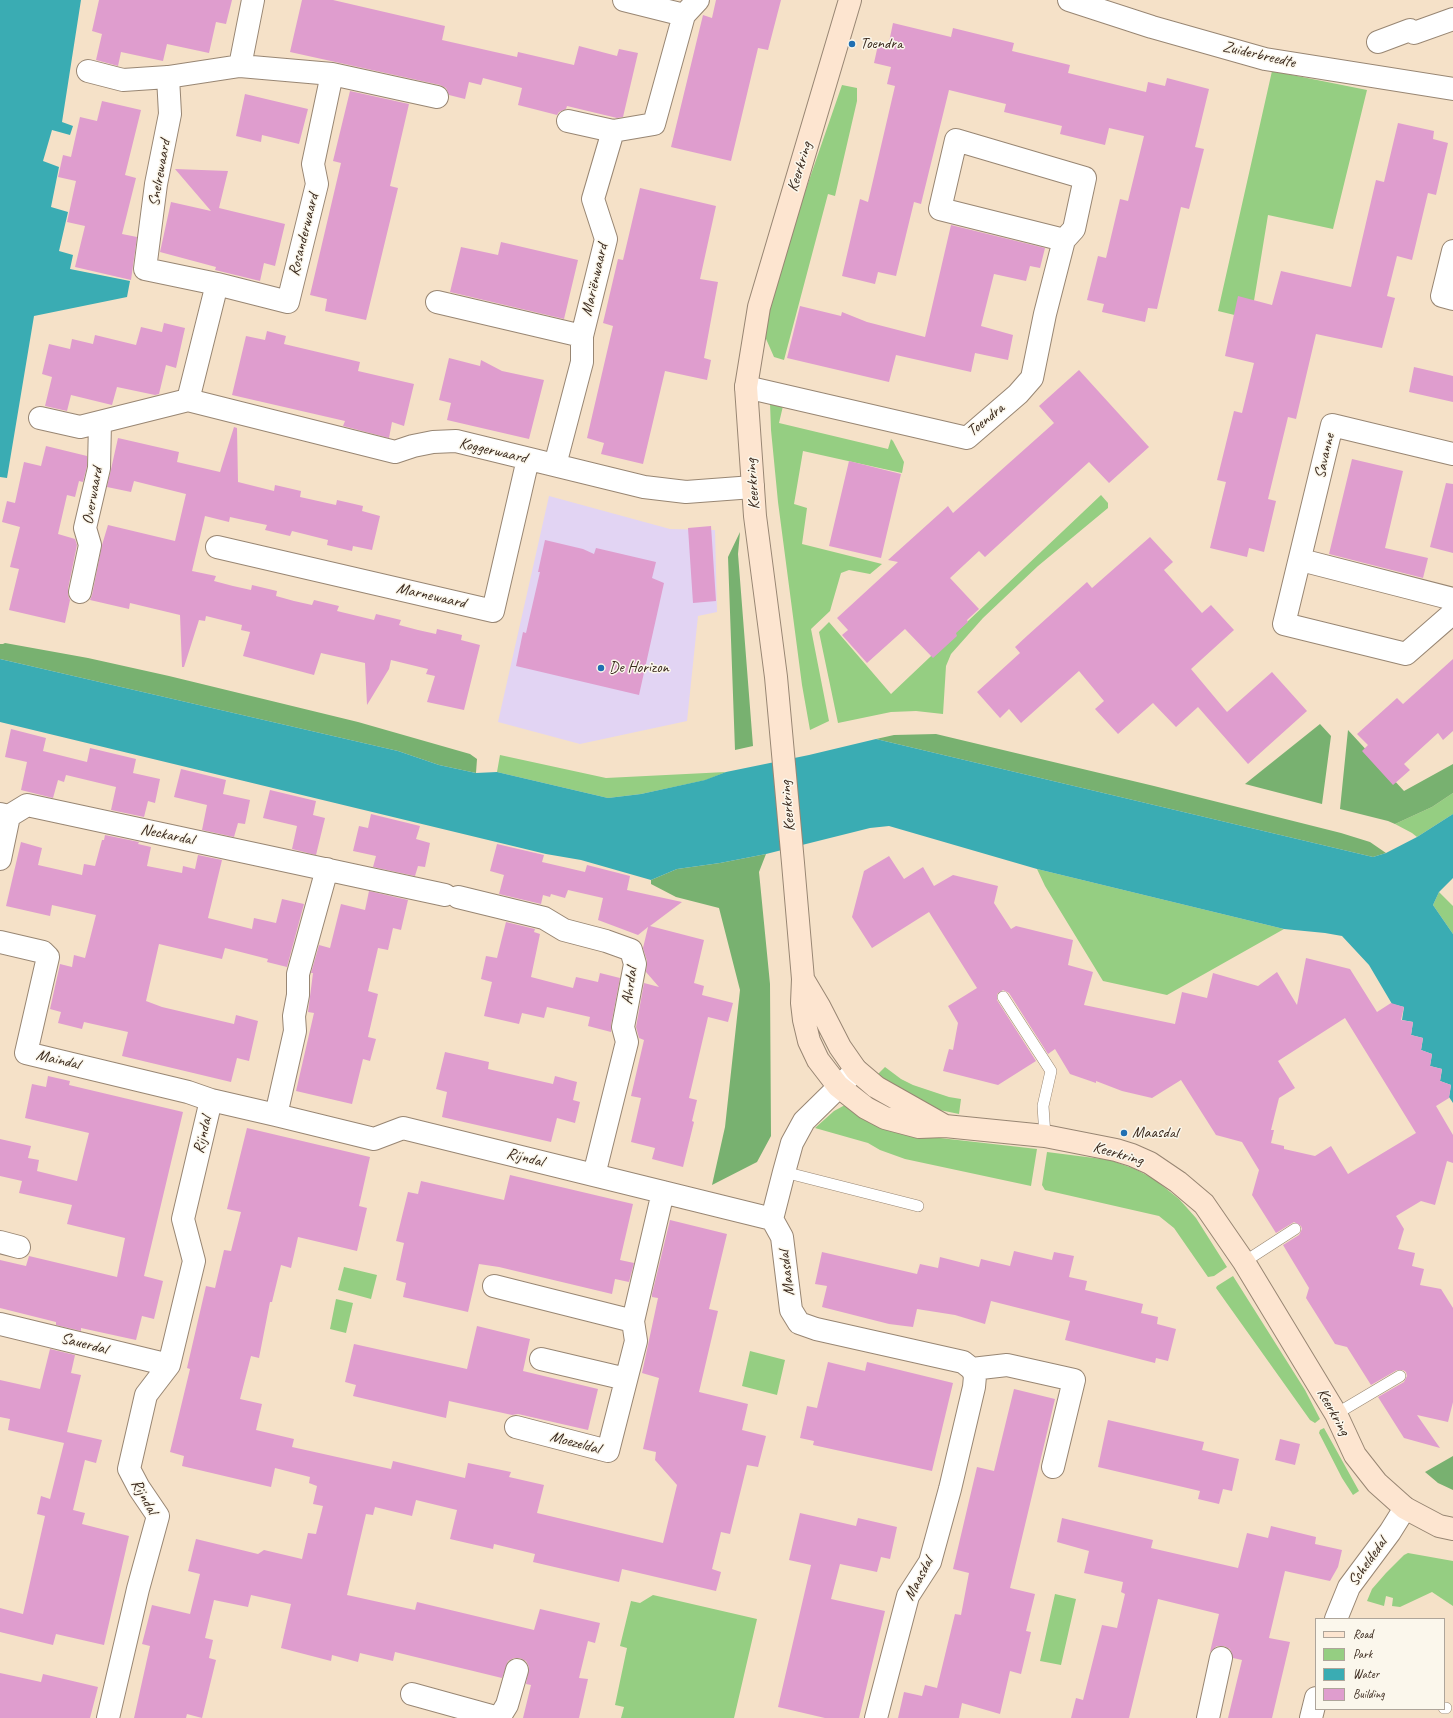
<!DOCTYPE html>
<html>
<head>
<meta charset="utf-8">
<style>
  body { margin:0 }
  #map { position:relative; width:1453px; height:1718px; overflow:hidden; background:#f5e1c8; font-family:Caveat,sans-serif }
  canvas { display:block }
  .legend { position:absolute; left:1315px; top:1618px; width:130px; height:92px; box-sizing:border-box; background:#fbf7ec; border:1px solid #aea59a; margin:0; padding:5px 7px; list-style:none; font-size:12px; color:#3b2a1e }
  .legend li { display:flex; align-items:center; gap:8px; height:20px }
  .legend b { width:20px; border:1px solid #aea59a }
</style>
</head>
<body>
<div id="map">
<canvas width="1453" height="1718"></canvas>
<ul class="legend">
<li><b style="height:5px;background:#fde5d0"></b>Road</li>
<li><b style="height:11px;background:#95ce82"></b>Park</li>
<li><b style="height:11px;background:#3aacb3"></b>Water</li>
<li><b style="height:11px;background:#df9dce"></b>Building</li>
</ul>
</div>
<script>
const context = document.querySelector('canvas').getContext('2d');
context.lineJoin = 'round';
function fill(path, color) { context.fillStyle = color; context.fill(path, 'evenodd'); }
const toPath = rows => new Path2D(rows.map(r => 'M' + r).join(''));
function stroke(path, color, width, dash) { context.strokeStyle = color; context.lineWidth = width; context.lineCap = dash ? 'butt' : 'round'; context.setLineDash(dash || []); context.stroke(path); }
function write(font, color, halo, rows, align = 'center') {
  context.font = font + ' Caveat,sans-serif'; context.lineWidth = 3; context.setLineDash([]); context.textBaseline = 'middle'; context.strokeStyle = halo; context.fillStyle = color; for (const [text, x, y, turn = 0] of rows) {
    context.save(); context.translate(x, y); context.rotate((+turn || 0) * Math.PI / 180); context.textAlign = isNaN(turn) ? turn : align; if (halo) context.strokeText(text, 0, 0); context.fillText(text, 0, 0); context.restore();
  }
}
fill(toPath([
  [549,496,670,529,715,530,717,612,698,616,687,721,580,744,498,722]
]), '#e2d4f3');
fill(toPath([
  [1272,71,1367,90,1333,229,1268,215,1251,319,1218,311],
  [842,85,857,88,857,101,835,196,828,194,784,360,774,357,763,332,788,241],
  [770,403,783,406,779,423,888,449,891,439,893,441,904,462,902,473,803,451,794,504,807,508,802,544,882,564,870,574,849,570,841,573,830,611,811,629,829,721,810,730,802,685,778,502,771,430],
  [1101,495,1108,503,1108,508,1038,566,983,618,951,654,946,666,943,714,916,711,891,712,838,723,819,632,829,622,891,694],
  [500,755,606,778,726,772,706,780,641,794,608,798,497,772],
  [1453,793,1453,814,1417,837,1412,833,1395,824,1432,807],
  [1037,869,1284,929,1167,995,1103,981,1045,886],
  [1439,892,1453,906,1453,934,1433,905],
  [885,1067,901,1079,913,1085,949,1097,961,1099,959,1114,930,1108,877,1075],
  [845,1105,910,1132,940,1138,1037,1149,1031,1186,905,1159,880,1150,868,1143,815,1128,834,1111],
  [1047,1152,1110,1160,1135,1169,1154,1179,1179,1199,1196,1218,1227,1267,1214,1276,1208,1277,1174,1228,1159,1216,1045,1190,1042,1185],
  [344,1267,377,1275,371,1299,338,1290],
  [1233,1276,1305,1390,1320,1419,1315,1423,1310,1420,1216,1288,1217,1286],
  [336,1299,353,1303,346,1333,330,1329],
  [750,1351,785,1360,777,1395,742,1386],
  [1324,1428,1359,1491,1353,1495,1342,1478,1319,1433,1320,1430],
  [1408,1553,1453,1561,1453,1606,1432,1592,1400,1607,1392,1606,1393,1598,1386,1596,1384,1606,1367,1601,1372,1589,1386,1573,1404,1555],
  [1055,1594,1076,1599,1061,1665,1040,1661],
  [653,1595,757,1619,734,1718,621,1718,624,1707,615,1705,627,1648,620,1646,631,1601,640,1603]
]), '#95ce82');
fill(toPath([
  [740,532,738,554,753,746,735,750,728,557],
  [5,643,88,658,169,676,358,722,470,754,477,759,476,773,439,765,398,751,0,659,0,644,3,644],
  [1320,724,1331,736,1322,804,1245,784],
  [1348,730,1404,791,1453,764,1453,793,1432,807,1395,824,1388,821,1340,809],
  [936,734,1154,786,1341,833,1370,842,1386,853,1373,857,876,739,894,735],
  [766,854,759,872,770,984,771,1136,757,1162,712,1185,725,1127,740,990,719,908,676,897,651,884,651,880,677,869,720,863],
  [1453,1456,1453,1490,1438,1483,1425,1472]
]), '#78b170');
fill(toPath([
  [0,0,81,0,62,122,73,126,70,135,52,130,43,161,59,167,51,207,68,212,59,251,73,255,70,269,130,281,127,297,34,316,7,478,0,477],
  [0,659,398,751,439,765,476,773,497,772,608,798,641,794,705,780,726,772,809,755,876,739,1373,857,1386,853,1417,837,1453,814,1453,878,1439,892,1433,905,1453,934,1453,1103,1449,1097,1451,1085,1440,1081,1442,1069,1430,1066,1432,1054,1421,1050,1423,1038,1411,1035,1413,1022,1402,1020,1404,1007,1392,1004,1369,965,1342,936,1325,933,1284,929,1037,869,889,826,870,828,766,854,720,863,677,869,651,880,581,860,546,854,0,722]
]), '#3aacb3');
fill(toPath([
  [99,0,232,0,226,24,216,22,209,53,167,44,163,61,121,52,118,66,96,60,102,34,92,31],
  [302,0,333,0,445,26,442,40,517,57,518,52,574,65,579,46,617,56,619,49,638,53,623,117,617,118,567,106,566,109,559,112,557,115,518,105,522,88,483,78,481,85,469,82,465,99,449,95,446,88,440,85,290,52],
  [716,0,781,0,768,50,758,48,731,161,671,147,703,15,712,18],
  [893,23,951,37,953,28,1014,43,1012,51,1070,65,1068,73,1146,92,1148,82,1165,86,1167,78,1209,89,1195,147,1204,149,1189,209,1181,207,1157,309,1148,308,1145,322,1102,312,1104,304,1087,300,1098,256,1106,258,1120,199,1128,201,1144,136,1109,128,1105,145,1060,134,1062,126,1004,112,1006,104,949,90,921,204,914,202,896,276,878,272,875,284,842,276,860,199,868,202,895,86,887,84,891,67,874,63,878,45,888,47],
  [350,91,409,104,390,186,398,188,366,320,325,311,327,299,310,295,341,163,333,161],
  [245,94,308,109,299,144,262,135,261,142,236,136],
  [102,101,141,110,125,175,136,178,122,234,137,237,131,280,75,267,85,226,67,222,76,181,58,177,63,155,71,157,80,117,97,121],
  [1398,123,1434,131,1433,139,1448,143,1436,195,1428,193,1412,260,1397,256,1387,296,1395,298,1382,348,1316,334,1296,419,1288,417,1268,499,1276,501,1264,552,1249,548,1247,557,1210,548,1226,482,1217,480,1234,411,1242,413,1254,363,1225,356,1238,296,1272,305,1281,271,1351,287,1376,180,1384,182],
  [175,169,228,171,219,208,285,224,275,266,264,263,260,281,215,270,216,267,160,252,171,202,211,211],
  [640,188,716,206,700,279,718,282,704,358,711,360,707,380,665,371,643,464,601,454,604,443,587,438,613,326,603,323,618,259,623,260],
  [951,225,1045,248,1040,268,1030,266,1026,281,994,274,981,326,1013,335,1008,360,975,353,971,372,896,355,889,382,787,358,800,306,841,316,842,312,867,322,925,337],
  [501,242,578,260,564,319,450,292,461,247,498,255],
  [164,323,185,328,176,368,166,365,159,394,155,395,117,387,112,405,71,395,67,411,45,406,52,377,42,374,49,344,70,349,72,339,93,344,95,335,136,345,141,327,162,332],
  [267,331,286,336,284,344,360,362,358,371,414,384,404,426,392,422,389,438,343,426,345,421,232,395,246,336,265,340],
  [449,358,480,366,481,360,502,371,544,380,529,439,447,420,451,403,439,400],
  [1414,367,1453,376,1453,402,1409,392],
  [1079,370,1149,447,1109,483,1089,462,985,557,979,551,950,578,979,609,967,620,968,622,956,633,957,636,933,658,905,629,867,663,842,635,848,630,837,618,898,562,888,560,948,506,953,513,1054,423,1039,406],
  [234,427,237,428,238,482,274,491,275,485,301,491,300,497,336,505,337,500,363,506,362,511,380,516,372,550,353,546,352,551,327,545,328,540,292,531,290,536,265,530,267,525,248,521,230,517,229,522,205,516,192,571,216,576,214,581,233,586,251,590,252,585,277,591,276,596,294,601,312,605,314,600,339,606,337,611,374,620,376,614,401,620,399,625,418,630,436,634,437,629,462,635,461,640,480,645,464,710,427,702,435,676,426,674,428,669,391,660,389,669,367,705,365,663,321,653,314,675,243,656,250,632,241,630,242,625,206,616,205,621,199,620,184,667,182,667,180,615,130,603,129,609,90,600,92,595,102,545,108,525,175,541,186,494,134,481,131,492,107,487,118,438,179,452,177,462,220,472],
  [46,446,87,456,87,466,83,482,79,481,75,497,67,495,58,534,75,539,77,545,68,589,68,595,70,600,65,623,9,610,19,569,10,567,20,527,2,522,7,501,15,503,24,462,41,466],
  [1352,459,1403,471,1385,548,1428,558,1423,578,1329,554],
  [849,461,901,474,881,558,829,546],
  [1446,483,1453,484,1453,553,1430,547],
  [711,526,716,601,693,603,688,528],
  [1150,537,1173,562,1164,570,1202,613,1211,605,1234,630,1191,669,1227,712,1272,672,1307,711,1248,764,1198,707,1176,727,1153,703,1118,734,1095,709,1104,701,1079,671,1021,723,1009,709,1000,718,977,692,1020,653,1015,647,1028,635,1087,582,1092,588],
  [545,540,583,549,594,554,596,548,656,562,652,578,664,583,639,695,516,666,523,632,526,633,540,572,538,572],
  [1453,659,1453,731,1443,740,1438,733,1404,764,1410,770,1393,785,1362,751,1368,745,1357,734,1397,698,1403,704],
  [11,729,46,738,43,751,87,762,90,748,136,759,133,773,160,779,155,803,148,801,144,817,111,810,116,787,66,775,64,782,58,780,53,798,21,790,27,762,5,757],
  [181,769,226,780,223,794,250,800,245,824,238,823,234,837,202,830,207,805,174,797],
  [270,790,316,801,313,815,325,818,316,855,292,849,297,826,263,818],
  [371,814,420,826,416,839,430,843,425,867,418,866,415,876,373,867,376,856,353,851,359,826,368,828],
  [105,835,139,842,138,844,151,847,147,866,182,873,183,866,195,869,198,855,222,860,208,918,252,929,254,918,276,923,282,899,304,904,287,967,267,962,268,959,225,948,222,959,159,944,146,1001,162,1007,234,1024,236,1015,258,1021,249,1061,237,1058,231,1082,122,1056,128,1032,84,1022,82,1029,58,1023,61,1012,50,1009,60,964,72,967,74,955,85,958,96,915,52,905,50,916,6,906,21,842,42,848,38,865,82,875,84,864,95,866,102,840,104,840],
  [497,844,544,855,542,862,585,872,587,865,630,876,627,890,682,902,650,926,704,940,694,983,704,986,702,995,733,1003,728,1022,708,1017,689,1098,697,1100,692,1121,694,1122,683,1167,652,1159,655,1148,631,1142,641,1098,631,1096,644,1040,639,1038,636,1027,644,983,659,987,646,972,647,961,643,948,648,927,638,935,598,920,603,898,568,890,565,898,551,894,550,897,543,895,541,904,499,894,504,875,490,871],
  [889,856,904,879,923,867,934,886,953,875,998,886,994,903,1011,929,1016,926,1073,940,1068,965,1093,972,1084,1005,1175,1024,1182,992,1207,998,1213,973,1258,986,1277,972,1297,1005,1306,958,1350,969,1377,1012,1391,1003,1404,1007,1401,1020,1413,1022,1411,1035,1423,1038,1421,1050,1432,1054,1430,1066,1442,1069,1440,1081,1451,1085,1449,1098,1436,1106,1453,1135,1453,1163,1447,1161,1435,1205,1421,1201,1396,1216,1404,1229,1398,1249,1415,1253,1412,1266,1424,1269,1420,1285,1441,1289,1453,1308,1453,1402,1448,1422,1417,1415,1440,1448,1404,1438,1378,1397,1404,1382,1407,1376,1406,1372,1403,1370,1397,1370,1371,1385,1347,1347,1335,1344,1306,1298,1309,1288,1283,1245,1299,1235,1302,1229,1301,1226,1294,1222,1276,1233,1252,1195,1259,1170,1242,1142,1216,1135,1181,1080,1152,1098,1122,1091,1096,1081,1096,1083,1070,1074,1055,1049,1048,1054,1009,993,1003,990,997,994,997,1000,1036,1061,998,1085,943,1071,949,1049,953,1050,958,1023,948,1006,977,988,929,912,872,948,852,917,864,871],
  [1345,1018,1416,1133,1348,1174,1331,1146,1315,1156,1284,1149,1284,1146,1271,1143,1274,1130,1271,1130,1279,1098,1295,1088,1278,1061],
  [369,891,408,900,401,930,393,928,388,950,378,948,368,991,378,994,368,1037,376,1039,370,1061,363,1059,352,1104,296,1091,314,1013,308,1012,313,973,311,973,319,945,330,948,341,904,365,910],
  [506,922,535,929,534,932,540,934,531,977,573,988,576,977,598,982,600,973,620,978,611,1025,611,1032,588,1026,590,1017,547,1007,544,1018,522,1013,519,1024,484,1016,492,982,481,979,486,956,497,958],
  [445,1052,489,1062,488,1069,553,1084,555,1076,577,1082,573,1100,580,1102,575,1123,557,1118,551,1142,442,1117,447,1092,436,1089],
  [48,1076,70,1081,69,1085,183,1112,144,1276,163,1281,154,1319,142,1316,136,1340,81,1328,81,1331,56,1325,56,1322,0,1308,0,1260,26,1266,29,1256,117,1277,125,1238,67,1224,72,1205,19,1193,22,1181,0,1176,0,1139,31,1146,28,1158,39,1160,37,1171,77,1181,89,1133,25,1118,32,1084,46,1087],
  [247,1128,370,1157,359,1206,367,1208,357,1251,298,1237,291,1268,281,1265,272,1302,270,1302,259,1358,251,1356,240,1399,262,1404,256,1430,294,1439,292,1447,391,1469,393,1461,465,1478,468,1463,511,1472,509,1477,544,1485,537,1513,663,1543,677,1485,655,1460,656,1452,643,1449,659,1378,642,1373,658,1298,652,1297,652,1294,670,1220,727,1234,709,1309,718,1311,699,1392,748,1404,742,1430,766,1436,758,1467,747,1465,730,1534,721,1532,712,1569,721,1572,716,1591,622,1569,619,1582,533,1562,535,1554,494,1544,493,1549,450,1539,457,1510,416,1500,412,1516,375,1507,373,1515,366,1514,347,1595,415,1610,417,1602,534,1630,540,1609,600,1623,595,1643,588,1641,579,1678,588,1679,579,1718,523,1718,531,1685,526,1684,529,1667,526,1661,520,1658,514,1658,508,1661,502,1678,395,1652,393,1661,360,1653,358,1662,332,1655,331,1661,281,1648,291,1604,251,1595,248,1607,214,1600,205,1638,213,1640,209,1658,216,1660,202,1718,187,1714,186,1718,134,1718,150,1646,142,1644,152,1605,190,1614,200,1574,188,1571,196,1539,258,1554,264,1550,302,1559,308,1533,316,1534,323,1506,313,1504,317,1486,309,1483,310,1477,275,1468,271,1487,182,1466,184,1456,170,1452,190,1369,187,1368,206,1286,215,1288,224,1250,231,1251,241,1212,227,1209],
  [510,1175,633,1204,620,1260,634,1263,629,1282,615,1279,612,1294,499,1267,479,1264,468,1312,403,1297,406,1283,396,1280,404,1243,396,1241,408,1192,418,1194,421,1181,504,1200],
  [1014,1251,1052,1260,1054,1252,1074,1256,1069,1277,1087,1281,1085,1290,1143,1304,1141,1313,1158,1317,1157,1324,1176,1329,1168,1361,1156,1358,1155,1363,1065,1340,1070,1321,991,1301,985,1324,955,1315,917,1309,913,1327,889,1324,822,1307,827,1286,815,1284,822,1252,917,1274,920,1264,938,1268,940,1257,979,1267,981,1259,1010,1266],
  [477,1326,530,1339,523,1371,598,1389,588,1430,518,1414,512,1415,449,1401,446,1418,353,1396,356,1385,345,1382,354,1344,467,1369],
  [50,1349,75,1355,71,1373,81,1375,67,1432,102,1440,96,1463,85,1460,73,1510,85,1513,82,1524,129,1536,104,1645,56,1634,53,1645,0,1632,0,1608,23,1614,45,1516,37,1514,41,1496,50,1499,64,1443,8,1430,10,1419,0,1417,0,1380,40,1389],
  [828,1362,865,1371,867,1362,953,1383,932,1471,813,1445,814,1441,800,1438,807,1406,817,1408],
  [1014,1389,1055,1399,1010,1588,1035,1594,1026,1631,1031,1632,1021,1674,1010,1671,1000,1714,962,1703,959,1718,898,1718,904,1692,922,1696,925,1685,937,1688,955,1614,961,1615,969,1573,953,1569,977,1467,994,1471],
  [1108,1420,1204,1442,1202,1450,1239,1459,1232,1491,1223,1489,1219,1504,1198,1499,1200,1491,1098,1467],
  [1280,1439,1300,1444,1295,1465,1275,1460],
  [800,1513,856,1526,858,1518,897,1527,890,1559,881,1557,877,1572,840,1564,831,1599,885,1611,859,1718,825,1718,778,1707,811,1565,789,1560],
  [1062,1518,1153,1540,1151,1548,1238,1568,1247,1533,1268,1538,1271,1526,1316,1537,1315,1544,1342,1550,1338,1567,1330,1581,1285,1571,1269,1638,1290,1642,1272,1718,1228,1718,1242,1660,1233,1658,1230,1649,1224,1646,1217,1646,1210,1652,1219,1614,1158,1599,1129,1718,1071,1718,1076,1698,1083,1700,1102,1625,1117,1628,1125,1594,1121,1592,1123,1582,1084,1573,1089,1551,1057,1542],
  [0,1673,41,1682,43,1674,98,1687,90,1718,0,1718]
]), '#df9dce');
const lane = toPath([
  [1003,997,1051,1071,1043,1106,1045,1136],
  [784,1172,918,1206],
  [1244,1262,1295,1229],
  [1336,1414,1400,1376],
  [1444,1708,1446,1708]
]);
const street = toPath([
  [253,0,240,66,332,74,437,97],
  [624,0,684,15],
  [1069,0,1152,27,1265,59,1453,89],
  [1378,42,1410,30,1414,33,1453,19],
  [88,71,123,80,168,77,240,66],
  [168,77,170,114,156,184,145,269,217,284,188,400],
  [568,121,613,131],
  [1453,251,1442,296,1453,299],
  [217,284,288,302,317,184,313,164,332,74],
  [437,302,582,336],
  [746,387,967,438,1018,394,1032,378,1045,314,1064,240,1074,229,1085,178,956,140,940,209,1064,240],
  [40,418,80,427,188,400,395,452,413,446,433,442,456,441,644,487,686,492,753,487],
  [1453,454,1332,425,1284,624,1406,654,1453,613],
  [555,465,582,362,582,336,606,239,593,199,613,131,654,124,684,15,698,0],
  [217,547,493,611,528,459],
  [1301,560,1453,599],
  [80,592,90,545,85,528,99,468,100,422],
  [0,814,9,816,0,859],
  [9,816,27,805,445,895],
  [458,897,544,918,564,930,606,941,631,950,635,964,623,1027,627,1042,594,1175],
  [0,942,43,952,48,957,26,1053,188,1092,211,1100],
  [856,1070,804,1121,792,1143,784,1172,772,1219,782,1237,791,1310,799,1323,816,1329,963,1362,972,1369,975,1376,974,1387,950,1489,930,1562,908,1596,876,1718],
  [276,1115,295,1031,294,1016,298,995,298,974,327,869],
  [0,1242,19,1247],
  [494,1286,633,1321],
  [0,1324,169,1365],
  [541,1359,626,1379],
  [972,1369,1007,1365,1074,1380,1053,1467],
  [516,1427,608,1451,636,1341,633,1321,663,1192],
  [1336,1619,1349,1587,1390,1532,1405,1508],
  [412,1694,499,1718],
  [108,1718,138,1589,158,1516,139,1488,129,1469,146,1395,169,1365,194,1261,183,1219,211,1100,276,1115,374,1139,403,1128,772,1219],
  [499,1718,507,1705,517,1670],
  [1208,1718,1221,1658],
  [1311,1718,1316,1698]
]);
const secondary = toPath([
  [850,0,759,307,746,387,755,516,776,677,793,863,803,979,802,1003,804,1020,809,1041,818,1060,838,1086,866,1108,885,1118,919,1127,945,1126,1045,1136,1116,1150,1132,1155,1150,1163,1178,1182,1204,1204,1244,1262,1336,1414,1355,1455,1377,1483,1405,1508,1439,1526,1453,1529],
  [803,979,819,1006,840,1047,856,1070,876,1087,945,1126]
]);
stroke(lane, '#988673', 12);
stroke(street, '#988673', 24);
stroke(secondary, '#988673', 24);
stroke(lane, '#fff', 11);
stroke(street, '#fff', 22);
stroke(secondary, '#fde5d0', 22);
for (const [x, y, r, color] of [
  [852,44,4,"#1f6fb2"],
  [601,668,4,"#1f6fb2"],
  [1124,1133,4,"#1f6fb2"]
]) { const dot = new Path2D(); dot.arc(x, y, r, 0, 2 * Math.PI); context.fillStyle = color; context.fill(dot); stroke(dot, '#fbf7ec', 1.5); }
write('16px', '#3b2a1e', '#fbf7ec', [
  ["Toendra",860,44],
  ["De Horizon",609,668],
  ["Maasdal",1132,1133]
], 'left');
write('16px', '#3b2a1e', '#fbf7ec', [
  ["Zuiderbreedte",1259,55,13],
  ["Keerkring",800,167,-73],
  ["Snelrewaard",160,173,-80],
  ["Rosanderwaard",304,235,-76],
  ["Mariënwaard",595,280,-77],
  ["Toendra",986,420,-39],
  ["Koggerwaard",493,451,13],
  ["Savanne",1325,456,-77],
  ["Keerkring",753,484,-94],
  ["Overwaard",93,496,-80],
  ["Marnewaard",431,596,13],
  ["Keerkring",788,806,-95],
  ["Neckardal",167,835,12],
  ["Ahrdal",630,986,-82],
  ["Maindal",58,1060,13],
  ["Rijndal",203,1135,-77],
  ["Keerkring",1118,1154,16],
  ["Rijndal",525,1158,14],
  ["Maasdal",787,1273,-97],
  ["Sauerdal",84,1344,14],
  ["Keerkring",1333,1412,61],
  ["Moezeldal",575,1443,15],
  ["Rijndal",144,1497,61],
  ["Scheldedal",1368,1562,-55],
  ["Maasdal",919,1579,-63]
]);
</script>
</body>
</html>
